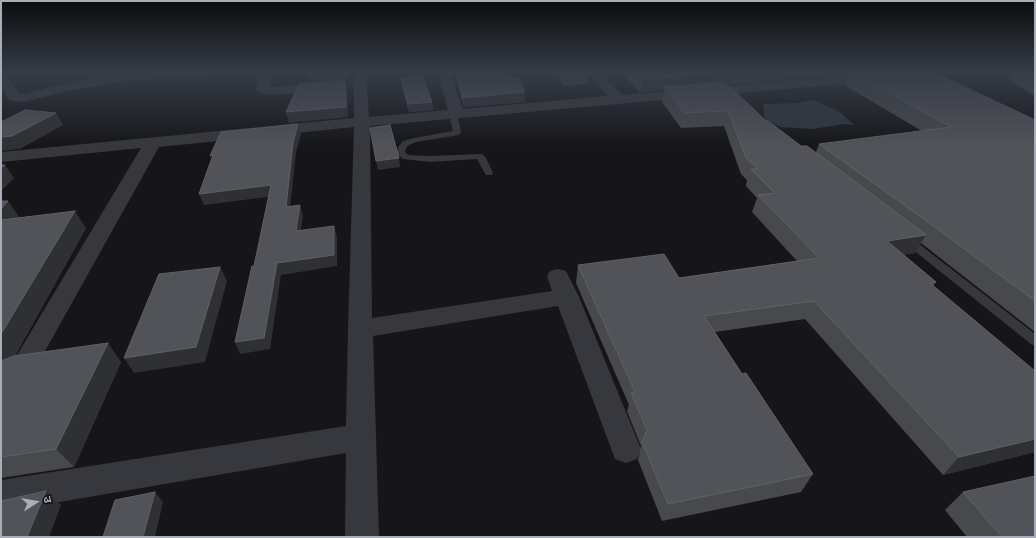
<!DOCTYPE html>
<html>
<head>
<meta charset="utf-8">
<style>
  body { margin:0 }
  #map { position:relative; width:1036px; height:538px; overflow:hidden; background:#161618; font-family:Lato,"Noto Sans Devanagari",sans-serif }
  canvas { display:block }
  .frame { position:absolute; inset:0; border:2px solid #a8adb8; pointer-events:none }
  .north { position:absolute; left:16px; top:482px; width:40px; height:40px; -webkit-text-stroke:3px #111113; paint-order:stroke; rotate:78deg; font-size:11px; font-weight:700; line-height:16px; text-align:center; color:#a8adb8 }
  .north::after { content:''; display:block; margin:auto; width:14px; height:18px; background:#a8adb8; clip-path:polygon(50% 0,100% 100%,50% 72%,0 100%) }
</style>
</head>
<body>
<div id="map">
<canvas width="1036" height="538"></canvas>
<div class="frame"></div>
<div class="north">उ</div>
</div>
<script>
const context = document.querySelector('canvas').getContext('2d');
context.lineJoin = 'round';
function fill(path, color) { context.fillStyle = color; context.fill(path, 'evenodd'); }
const toPath = rows => new Path2D(rows.map(r => 'M' + r).join(''));
function stroke(path, color, width, dash) { context.strokeStyle = color; context.lineWidth = width; context.lineCap = dash ? 'butt' : 'round'; context.setLineDash(dash || []); context.stroke(path); }
fill(toPath([
  [813,100,840,112,854,125,844,124,813,129,780,127,764,118,763,104,799,103]
]), '#2c353c');
fill(toPath([
  [821,73,828,73,840,80,835,81,821,73],
  [450,112,456,112,457,114,461,131,459,135,416,142,409,145,406,148,405,152,408,155,430,156,482,154,486,158,493,173,492,175,486,175,477,159,430,162,403,159,397,153,398,147,403,141,414,138,453,131,449,114,450,112],
  [906,236,910,237,1035,334,1035,346,1031,344,902,241,901,239,906,236]
]), '#37383d');
fill(toPath([
  [123,73,205,73,204,76,199,77,123,81,72,90,24,102,9,100,1,86,1,74,6,75,19,93,24,94,71,82,123,73],
  [255,73,270,73,271,75,270,87,326,83,331,84,333,87,331,90,326,91,268,95,258,92,256,89,258,77,255,73],
  [354,73,366,73,369,117,448,110,439,76,443,73,450,73,451,76,463,109,608,96,587,73,600,73,622,95,880,73,926,73,925,76,920,77,370,126,372,318,552,291,547,276,550,271,558,269,566,271,579,297,641,449,637,459,626,463,615,459,558,306,373,336,379,537,345,537,346,453,1,512,1,480,346,426,348,329,354,127,159,147,35,369,27,376,1,386,1,364,9,362,17,355,141,148,1,162,1,152,354,118,354,73]
]), '#37383d');
fill(toPath([
  [456,73,507,73,509,77,525,92,525,102,464,107,456,78],
  [556,73,585,73,588,76,587,84,564,86],
  [621,73,825,73,824,76,727,85,765,120,801,146,816,152,819,144,922,131,844,85,848,75,835,75,830,73,935,73,1035,120,1035,332,921,243,915,253,903,255,936,282,933,286,1035,371,1035,452,943,475,805,319,715,332,742,374,813,474,801,492,662,521,638,460,641,446,627,411,629,405,576,283,578,265,679,278,797,261,752,212,757,198,746,186,747,180,741,174,724,126,681,128,662,102,664,90,640,92],
  [1012,73,1035,73,1035,96,1008,79],
  [401,78,432,102,433,110,409,112,402,86],
  [1,201,19,218,86,228,16,354,14,356,121,362,74,467,1,478],
  [963,492,1035,537,967,537,945,510]
]), '#47494d');
fill(toPath([
  [329,73,349,73,348,79,310,82,308,74],
  [723,73,825,73,824,76,666,90,664,87,664,90,640,92,642,79],
  [345,80,347,90,348,117,289,123,286,112],
  [525,92,525,102,464,107,463,98],
  [432,102,433,110,409,112,408,104],
  [56,113,63,125,20,149,1,151,1,137],
  [298,124,301,134,296,153,289,218,286,207,293,143],
  [399,158,400,167,378,170,376,161],
  [5,165,14,178,1,191,1,168],
  [271,185,275,196,204,205,199,194],
  [8,201,20,218,4,239,1,235,1,209],
  [300,205,303,216,299,243,296,231],
  [75,211,86,228,16,354,8,361,1,363,1,334],
  [334,226,337,237,337,266,281,275,270,349,240,354,235,342,277,263],
  [926,235,915,253,877,259,887,241],
  [220,267,227,281,205,362,134,373,124,358],
  [108,343,121,362,74,467,56,449],
  [1035,439,1035,452,943,475,959,457],
  [46,491,61,505,49,537,27,537],
  [155,492,163,502,155,537,143,537]
]), '#2f3033');
const building = toPath([
  [309,73,329,73,308,74,309,73],
  [456,73,507,73,509,77,518,77,525,92,463,98,456,73],
  [561,73,585,73,588,76,564,78,561,73],
  [635,73,723,73,642,79,635,73],
  [852,73,935,73,1035,120,1035,301,943,233,819,144,951,127,852,73],
  [1029,73,1035,73,1035,76,1029,73],
  [422,76,432,102,408,104,401,78,422,76],
  [345,80,346,107,286,112,299,84,345,80],
  [723,82,735,91,765,120,767,120,801,146,807,146,926,235,887,241,936,282,930,283,1035,371,1035,439,959,457,814,301,704,316,742,374,746,373,813,474,668,504,642,442,647,430,631,393,635,392,578,265,664,254,679,278,819,258,758,195,775,193,751,169,758,169,746,158,728,111,684,113,664,87,723,82],
  [25,110,56,113,12,136,1,137,1,122,25,110],
  [298,124,293,143,286,207,300,205,296,231,334,226,334,255,277,263,264,338,235,342,252,266,254,266,271,185,199,194,213,155,210,156,221,132,298,124],
  [390,125,399,158,376,161,370,128,390,125],
  [1,165,5,165,1,168,1,165],
  [1,201,8,201,1,209,1,201],
  [75,211,1,334,1,220,75,211],
  [220,267,196,347,124,358,159,274,220,267],
  [108,343,56,449,1,457,1,361,14,356,108,343],
  [1035,476,1035,537,1002,537,963,492,1035,476],
  [46,491,27,537,1,537,1,501,46,491],
  [155,492,143,537,103,537,115,500,155,492]
]);
fill(building, '#525359');
stroke(building, '#5f6168', 1);
const sky = context.createLinearGradient(0, 0, 0, 148);
sky.addColorStop(0, '#0c0c0d');
sky.addColorStop(0.49, '#363c48');
sky.addColorStop(1, '#363c4800');
context.fillStyle = sky;
context.fillRect(0, 0, 1036, 148);
</script>
</body>
</html>
